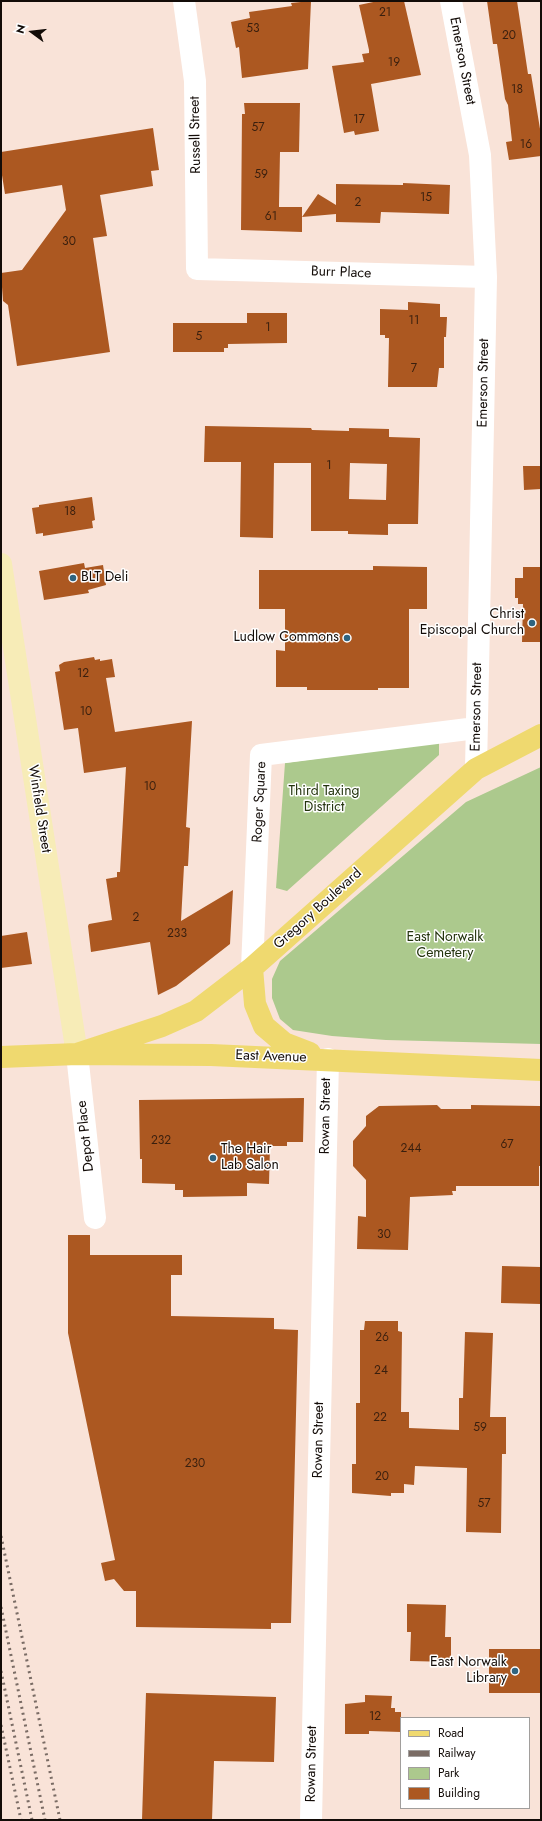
<!DOCTYPE html>
<html>
<head>
<meta charset="utf-8">
<style>
  body { margin:0 }
  #map { position:relative; width:542px; height:1821px; overflow:hidden; background:#f9e3d8; font-family:Jost,sans-serif }
  canvas { display:block }
  .frame { position:absolute; inset:0; border:2px solid #130c08; pointer-events:none }
  .legend { position:absolute; left:400px; top:1717px; width:130px; height:92px; box-sizing:border-box; background:#fff; border:1px solid #a19e9c; margin:0; padding:5px 7px; list-style:none; font-size:12px; color:#130c08 }
  .legend li { display:flex; align-items:center; gap:8px; height:20px }
  .legend b { width:20px; border:1px solid #a19e9c }
  .north { position:absolute; left:12px; top:12px; width:40px; height:40px; -webkit-text-stroke:3px #fff; paint-order:stroke; rotate:285deg; font-size:11px; font-weight:700; line-height:16px; text-align:center; color:#130c08 }
  .north::after { content:''; display:block; margin:auto; width:14px; height:18px; background:#130c08; clip-path:polygon(50% 0,100% 100%,50% 72%,0 100%) }
</style>
</head>
<body>
<div id="map">
<canvas width="542" height="1821"></canvas>
<div class="frame"></div>
<ul class="legend">
<li><b style="height:5px;background:#efd96f"></b>Road</li>
<li><b style="height:5px;background:#7a6c65"></b>Railway</li>
<li><b style="height:11px;background:#acc98d"></b>Park</li>
<li><b style="height:11px;background:#ac5821"></b>Building</li>
</ul>
<div class="north">N</div>
</div>
<script>
const context = document.querySelector('canvas').getContext('2d');
context.lineJoin = 'round';
function fill(path, color) { context.fillStyle = color; context.fill(path, 'evenodd'); }
const toPath = rows => new Path2D(rows.map(r => 'M' + r).join(''));
function stroke(path, color, width, dash) { context.strokeStyle = color; context.lineWidth = width; context.lineCap = dash ? 'butt' : 'round'; context.setLineDash(dash || []); context.stroke(path); }
function write(font, color, halo, rows, align = 'center') {
  context.font = font + ' Jost,sans-serif'; context.lineWidth = 3; context.setLineDash([]); context.textBaseline = 'middle'; context.strokeStyle = halo; context.fillStyle = color; for (const [text, x, y, turn = 0] of rows) {
    context.save(); context.translate(x, y); context.rotate((+turn || 0) * Math.PI / 180); context.textAlign = isNaN(turn) ? turn : align; if (halo) context.strokeText(text, 0, 0); context.fillText(text, 0, 0); context.restore();
  }
}
fill(toPath([
  [439,742,439,755,287,891,276,888,285,763],
  [541,767,541,1044,386,1040,332,1036,293,1030,280,1019,272,998,272,979,280,961,466,802]
]), '#acc98d');
fill(toPath([
  [311,1,308,69,242,78,239,47,236,48,231,22,250,18,249,12,292,6,291,3],
  [378,1,404,1,421,75,371,84,379,131,355,135,354,131,344,133,332,66,364,62,362,54,369,53,369,50,359,5],
  [487,1,517,1,528,74,531,74,541,135,541,156,509,160,506,142,512,141,508,105,505,99,497,44,493,44],
  [244,103,300,103,299,152,280,152,279,205,279,207,302,207,302,232,241,230,242,114,245,114],
  [153,128,159,170,151,171,153,186,100,195,107,236,93,238,110,352,17,366,8,305,3,301,1,273,22,270,66,210,62,185,5,194,1,169,1,152],
  [403,183,450,185,449,214,381,212,380,223,336,222,336,214,302,217,318,194,336,205,336,184,403,185],
  [408,302,440,304,440,317,447,317,446,337,444,337,444,368,439,368,437,387,388,387,389,338,385,338,385,335,380,335,380,309,408,310],
  [247,313,287,313,287,343,228,344,228,348,224,348,224,352,173,352,173,323,247,323],
  [205,426,311,428,312,430,349,431,349,428,389,429,389,437,420,438,418,524,388,524,388,535,348,534,348,531,311,531,311,463,274,463,273,538,240,537,241,462,204,462],
  [350,463,387,464,386,500,349,499],
  [523,466,541,466,541,489,524,490],
  [92,497,95,520,92,521,93,528,43,536,43,533,36,534,32,508,39,507,39,505],
  [84,563,85,568,103,565,106,585,88,590,89,593,44,600,39,571],
  [373,566,427,567,427,609,409,609,409,688,378,688,378,690,307,690,307,687,276,687,276,650,285,651,285,609,259,609,259,570,373,570],
  [523,567,541,567,541,642,522,642,523,604,518,604,518,598,515,598,515,578,523,578],
  [94,657,95,660,100,659,100,661,112,659,115,677,106,678,115,732,192,721,186,827,190,828,188,866,184,866,181,921,233,890,230,944,176,986,158,995,150,942,91,952,88,926,89,924,112,920,106,879,117,877,117,872,120,872,126,767,84,773,78,728,64,730,55,672,60,671,59,665,64,662],
  [27,932,32,964,1,968,1,936],
  [304,1098,303,1142,287,1142,287,1146,270,1146,269,1184,247,1183,247,1196,183,1197,183,1190,175,1190,175,1184,142,1183,142,1159,140,1159,139,1100],
  [437,1105,441,1109,471,1109,471,1105,540,1106,541,1166,539,1166,539,1186,456,1186,456,1191,452,1191,453,1195,410,1197,408,1250,357,1249,358,1216,366,1217,366,1180,353,1166,353,1141,366,1126,366,1116,379,1106],
  [68,1235,90,1235,90,1255,182,1255,182,1275,171,1275,171,1316,274,1318,274,1329,298,1330,291,1623,271,1623,271,1629,136,1627,136,1591,124,1591,114,1579,105,1581,101,1563,115,1560,68,1333],
  [502,1266,541,1267,541,1304,501,1303],
  [365,1321,398,1321,398,1331,402,1332,401,1412,409,1412,409,1428,459,1430,459,1398,463,1398,465,1332,493,1333,490,1417,506,1417,506,1454,502,1454,501,1533,466,1532,467,1468,415,1466,414,1485,404,1484,404,1493,391,1493,391,1496,352,1493,352,1464,356,1464,356,1403,360,1403,360,1330,364,1330],
  [407,1604,446,1605,445,1637,451,1637,451,1662,410,1661,411,1632,407,1632],
  [489,1649,541,1649,541,1693,489,1693],
  [146,1693,276,1697,274,1762,214,1761,212,1820,142,1820],
  [365,1695,392,1696,391,1708,395,1708,395,1712,401,1712,401,1732,369,1731,369,1734,345,1734,345,1704,365,1702]
]), '#ac5821');
stroke(toPath([
  [184,1,195,81,197,269,486,277],
  [451,1,480,155,486,277,476,769],
  [252,968,261,755,476,728],
  [77,1054,95,1218],
  [311,1820,328,1059]
]), '#fff', 22);
stroke(toPath([
  [1,564,77,1054]
]), '#f7ecb7', 22);
stroke(toPath([
  [252,968,255,1004,264,1026,284,1043,310,1053],
  [77,1054,162,1026,196,1011,252,968,476,769,541,735],
  [1,1057,77,1054,211,1055,541,1070]
]), '#efd96f', 22);
stroke(toPath([
  [1,1536,60,1820],
  [1,1607,45,1820],
  [1,1671,32,1820],
  [1,1725,21,1820]
]), '#7a6c65', 3, [2, 4]);
for (const [x, y, r, color] of [
  [73,578,4,"#2f6480"],
  [532,623,4,"#2f6480"],
  [347,638,4,"#2f6480"],
  [213,1158,4,"#2f6480"],
  [515,1671,4,"#2f6480"]
]) { const dot = new Path2D(); dot.arc(x, y, r, 0, 2 * Math.PI); context.fillStyle = color; context.fill(dot); stroke(dot, '#fff', 1.5); }
write('12px', '#391f0e', null, [
  ["21",385,13],
  ["53",253,29],
  ["20",509,36],
  ["19",394,63],
  ["18",517,90],
  ["17",359,120],
  ["57",258,128],
  ["16",526,145],
  ["59",261,175],
  ["15",426,198],
  ["2",358,203],
  ["61",271,217],
  ["30",69,242],
  ["11",414,321],
  ["1",268,328],
  ["5",199,337],
  ["7",414,369],
  ["1",329,466],
  ["18",70,512],
  ["12",83,674],
  ["10",86,712],
  ["10",150,787],
  ["2",136,918],
  ["233",177,934],
  ["232",161,1141],
  ["67",507,1145],
  ["244",411,1149],
  ["30",384,1235],
  ["26",382,1338],
  ["24",381,1371],
  ["22",380,1418],
  ["59",480,1428],
  ["230",195,1464],
  ["20",382,1477],
  ["57",484,1504],
  ["12",375,1717]
]);
write('14px', '#130c08', '#fff', [
  ["Emerson Street",462,61,79],
  ["Russell Street",196,135,-91],
  ["Burr Place",341,273,2],
  ["Emerson Street",484,383,-89],
  ["Emerson Street",477,707,-89],
  ["Roger Square",260,802,-87],
  ["Winfield Street",39,809,81],
  ["Gregory Boulevard",318,909,-42],
  ["East Avenue",271,1057,2],
  ["Rowan Street",326,1116,-89],
  ["Depot Place",86,1136,-96],
  ["Rowan Street",319,1440,-89],
  ["Rowan Street",312,1764,-89]
]);
write('14px', '#130c08', '#fff', [
  ["BLT Deli",81,578,"left"],
  ["Christ",524,615],
  ["Episcopal Church",524,631],
  ["Ludlow Commons",339,638],
  ["The Hair",221,1150,"left"],
  ["Lab Salon",221,1166,"left"],
  ["East Norwalk",507,1663],
  ["Library",507,1679]
], 'right');
write('14px', '#23330d', '#fff', [
  ["Third Taxing",324,792],
  ["District",324,808],
  ["East Norwalk",445,938],
  ["Cemetery",445,954]
]);
</script>
</body>
</html>
